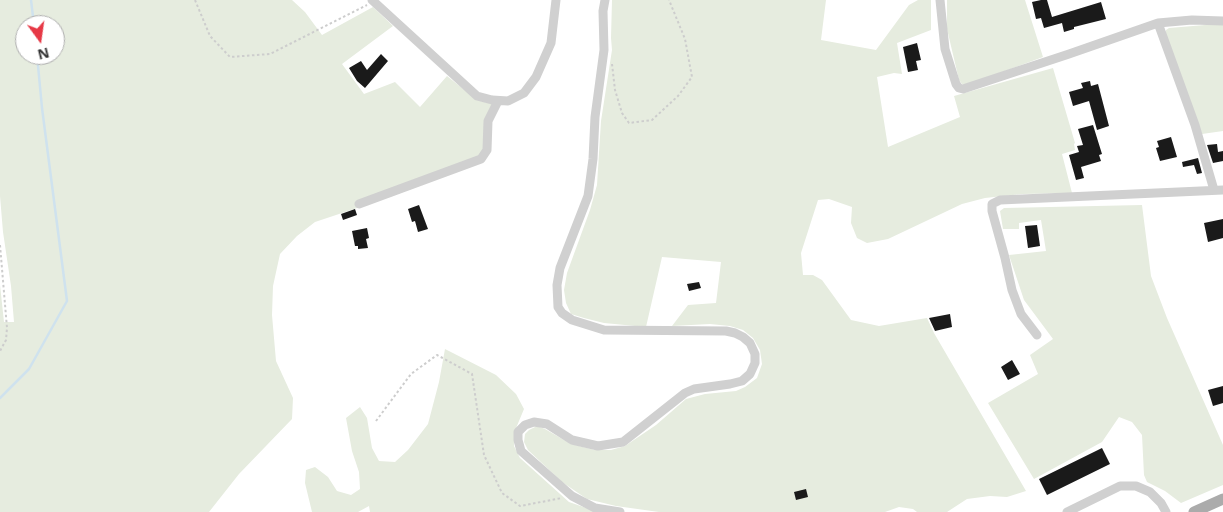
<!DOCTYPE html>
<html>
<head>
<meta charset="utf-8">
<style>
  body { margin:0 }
  #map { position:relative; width:1223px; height:512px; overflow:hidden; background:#fff; font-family:"Noto Sans",sans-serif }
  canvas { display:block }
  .north { position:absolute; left:15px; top:15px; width:50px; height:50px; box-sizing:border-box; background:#fff; border:1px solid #adadad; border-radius:50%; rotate:166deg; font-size:14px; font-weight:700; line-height:20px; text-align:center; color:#333 }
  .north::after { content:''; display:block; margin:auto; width:18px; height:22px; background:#e63946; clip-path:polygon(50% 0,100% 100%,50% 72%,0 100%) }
</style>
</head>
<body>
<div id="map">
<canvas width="1223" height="512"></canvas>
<div class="north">N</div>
</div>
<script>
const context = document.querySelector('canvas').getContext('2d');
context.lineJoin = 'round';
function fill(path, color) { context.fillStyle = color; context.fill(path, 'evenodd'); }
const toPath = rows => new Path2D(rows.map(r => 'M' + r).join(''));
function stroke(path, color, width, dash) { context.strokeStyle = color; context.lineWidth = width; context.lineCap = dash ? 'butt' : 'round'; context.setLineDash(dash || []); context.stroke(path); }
fill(toPath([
  [0,0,292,0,305,12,322,35,373,7,393,26,342,64,364,94,395,82,420,107,447,76,477,100,492,104,484,153,467,163,355,202,357,208,315,222,297,236,280,254,273,286,272,315,276,361,293,398,292,419,239,474,209,512,0,512,0,285,4,322,14,322,11,286,3,232,0,196],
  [25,25,55,25,55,55,25,55],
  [612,0,826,0,821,40,876,50,909,5,918,0,931,0,931,30,897,43,902,74,894,73,877,77,888,147,960,117,954,96,1053,68,1075,143,1074,144,1075,150,1062,154,1072,193,1022,194,985,198,962,204,888,239,867,243,857,238,851,223,852,207,829,199,818,200,801,253,803,275,813,275,822,280,851,320,879,326,927,318,934,333,1026,491,1007,497,990,496,967,499,947,512,917,512,913,509,899,507,885,512,659,512,616,506,587,499,562,482,528,450,524,442,525,434,529,430,537,426,545,429,571,444,595,450,611,450,625,446,656,425,686,399,705,394,736,391,745,387,757,378,762,364,760,350,753,338,743,330,730,326,710,324,672,326,688,305,716,303,721,262,662,257,646,327,604,323,584,318,571,314,566,303,564,290,567,273,590,210,597,185,601,121,612,50,611,38],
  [947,0,1025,0,1043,57,967,85,962,84,959,80,947,29],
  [1205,25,1223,25,1223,131,1202,134,1166,35,1166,30,1169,28],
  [1142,205,1151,276,1167,318,1223,445,1223,485,1181,503,1165,491,1147,482,1144,475,1142,435,1132,422,1119,417,1102,442,1034,479,988,403,1038,374,1030,355,1053,339,1024,300,1009,255,1046,251,1041,220,1019,223,1019,229,1003,229,1000,211,1004,208],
  [445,349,496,375,516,394,524,409,514,433,514,446,520,458,569,502,598,512,370,512,369,506,358,512,312,512,305,483,306,470,315,467,328,477,337,491,351,495,360,489,359,472,352,451,346,418,360,407,367,418,372,448,379,461,395,462,408,450,428,424,439,382]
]), '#e6ecdf');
stroke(toPath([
  [31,0,34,25],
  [0,398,29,369,67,301,42,108,37,55]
]), '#cfe2ee', 2.5);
fill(toPath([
  [1041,0,1047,0,1052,17,1101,2,1106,19,1074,27,1074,29,1064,32,1062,23,1044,28,1041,18,1036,19,1032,2],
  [917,43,921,60,916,61,918,70,908,72,903,47],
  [381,54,388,61,365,88,357,81,349,68,361,61,367,70],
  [1090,81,1091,86,1098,84,1109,126,1097,130,1089,101,1073,106,1069,92,1083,88,1081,83],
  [1093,125,1102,154,1099,155,1101,161,1081,167,1084,178,1076,180,1069,155,1079,152,1077,146,1083,145,1078,129],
  [1171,137,1177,157,1160,161,1156,148,1159,147,1157,141],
  [1217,144,1218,152,1223,151,1223,161,1213,163,1207,145],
  [1198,158,1202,173,1197,174,1194,165,1183,167,1182,162],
  [419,205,428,229,418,232,415,221,412,222,408,209],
  [355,209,357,215,343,220,341,214],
  [1223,219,1223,238,1208,242,1204,223],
  [1037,225,1040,246,1028,248,1025,226],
  [367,228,369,238,366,239,368,248,358,249,358,246,355,246,352,231],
  [699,282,701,288,689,291,687,284],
  [950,314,952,327,935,331,929,318],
  [1012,360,1020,374,1008,380,1001,367],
  [1223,386,1223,403,1213,406,1208,390],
  [1102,448,1110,464,1047,495,1039,479],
  [806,489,808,497,796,500,794,492]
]), '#1a1a1a');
stroke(toPath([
  [195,0,210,36,230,57,270,54,367,5],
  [612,64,615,90,622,113,629,123,652,120,678,96,692,77,685,39,669,0],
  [0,245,7,328,6,340,0,351],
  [376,421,411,374,437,355,472,374,484,455,502,493,520,506,562,498]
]), '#cdcdcd', 2, [2.5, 2.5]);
stroke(toPath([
  [372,0,477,96,492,100,508,101,524,93,536,77,551,43,556,0],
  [605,0,603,11,604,50,595,117,593,159,588,196,560,268,557,285,558,307,562,313,572,320,604,330,726,331,735,333,743,337,750,343,755,354,755,363,750,374,742,381,730,384,694,389,685,393,623,442,598,446,572,440,547,424,534,422,525,425,518,432,518,440,521,451,572,496,595,508,620,512],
  [940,0,945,49,956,84,959,88,963,89,1069,54,1158,23,1192,20,1223,21],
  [1158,23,1195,125,1214,190],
  [359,204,481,159,487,150,488,121,498,101],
  [1037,335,1021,314,1012,290,1005,258,992,211,992,204,1000,200,1223,190],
  [1067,512,1120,486,1136,486,1150,492,1161,503,1166,512]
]), '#d0d0d0', 9);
stroke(toPath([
  [1194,512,1223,499]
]), '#ababab', 11);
</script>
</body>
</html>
